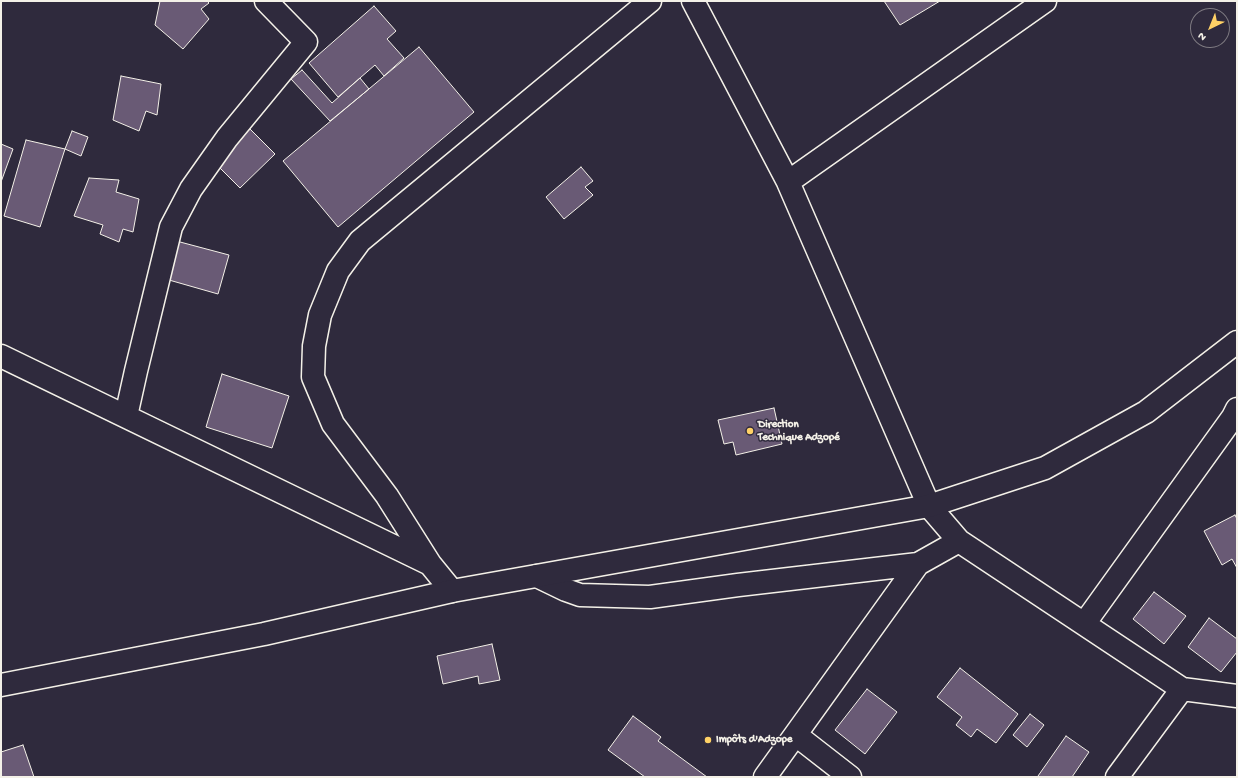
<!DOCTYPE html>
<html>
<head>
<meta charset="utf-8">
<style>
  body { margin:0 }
  #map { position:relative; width:1238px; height:778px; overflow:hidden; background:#2f2a3d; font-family:"Gochi Hand",sans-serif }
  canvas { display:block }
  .frame { position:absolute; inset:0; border:2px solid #f4f1e8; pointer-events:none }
  .north { position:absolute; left:1190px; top:8px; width:40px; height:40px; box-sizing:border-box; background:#2f2a3d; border:1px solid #7e7a81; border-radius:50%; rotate:223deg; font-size:11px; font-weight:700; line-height:16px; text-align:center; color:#f4f1e8 }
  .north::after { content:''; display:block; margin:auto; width:14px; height:18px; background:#ffd166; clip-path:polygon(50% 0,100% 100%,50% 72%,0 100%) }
</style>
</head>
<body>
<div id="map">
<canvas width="1238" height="778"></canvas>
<div class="frame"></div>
<div class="north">N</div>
</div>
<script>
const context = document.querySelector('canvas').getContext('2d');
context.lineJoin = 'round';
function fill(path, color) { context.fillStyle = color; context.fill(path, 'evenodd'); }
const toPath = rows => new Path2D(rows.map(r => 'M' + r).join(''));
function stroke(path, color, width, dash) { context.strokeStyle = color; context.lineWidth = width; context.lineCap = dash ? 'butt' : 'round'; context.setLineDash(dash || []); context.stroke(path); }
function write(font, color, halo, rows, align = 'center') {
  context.font = font + ' "Gochi Hand",sans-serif'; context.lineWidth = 3; context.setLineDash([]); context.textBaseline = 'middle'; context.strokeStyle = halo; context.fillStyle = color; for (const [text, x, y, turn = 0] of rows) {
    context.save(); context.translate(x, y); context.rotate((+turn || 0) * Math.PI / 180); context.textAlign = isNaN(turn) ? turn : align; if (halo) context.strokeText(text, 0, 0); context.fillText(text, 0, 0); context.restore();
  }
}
const building = toPath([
  [160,1,207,1,209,3,201,9,209,19,183,49,155,25,160,1],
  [884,1,940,1,900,25,884,1],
  [374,6,396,31,387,39,404,58,384,76,375,65,338,97,309,63,374,6],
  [419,47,474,112,338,227,283,161,419,47],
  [302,70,332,103,360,78,369,89,330,121,291,79,302,70],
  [121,76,161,84,157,115,146,111,139,131,113,120,121,76],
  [247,126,275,154,240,188,212,160,247,126],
  [72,131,88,137,81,156,65,149,72,131],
  [26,140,65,149,40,227,4,216,26,140],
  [1,144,13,149,1,182,1,144],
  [581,167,593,181,585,187,593,195,564,219,546,197,581,167],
  [89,178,119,180,116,192,139,199,133,232,123,229,119,242,100,234,103,225,74,216,89,178],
  [165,238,229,255,218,294,155,276,165,238],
  [222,374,289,396,272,448,206,427,222,374],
  [774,408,782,444,736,455,733,442,724,444,718,420,774,408],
  [1235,515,1237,519,1237,568,1232,559,1222,565,1204,531,1235,515],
  [1154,592,1186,616,1164,644,1133,619,1154,592],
  [1209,618,1237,639,1237,652,1221,672,1188,647,1209,618],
  [492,644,500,680,479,684,478,676,443,684,437,656,492,644],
  [960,668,1018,714,996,743,977,729,971,737,956,725,962,717,937,697,960,668],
  [867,689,897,712,865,754,835,730,867,689],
  [1030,714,1044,725,1027,747,1013,735,1030,714],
  [633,716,661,737,658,741,707,777,645,777,608,750,633,716],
  [1066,736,1089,752,1072,777,1040,777,1038,776,1066,736],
  [23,745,34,777,1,777,1,752,23,745]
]);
fill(building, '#695a75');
stroke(building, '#f4f1e8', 1);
const minor = toPath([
  [693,1,788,182,929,506,959,541,1182,689,1237,696],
  [788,182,1045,1],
  [1,356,430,564],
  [126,416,136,371,171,227,191,189,227,138,306,42,266,1],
  [537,576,566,590,580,595,650,597,738,585,918,564],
  [452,591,430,564,387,496,333,424,313,377,314,346,320,315,338,271,360,241,650,1],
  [1084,624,1233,417,1237,409],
  [796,735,850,777],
  [765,777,918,564,959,541],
  [1117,777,1182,689]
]);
const major = toPath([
  [1,685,264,634,452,591,929,506,1045,468,1146,412,1237,342]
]);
stroke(minor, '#f4f1e8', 25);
stroke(major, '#f4f1e8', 25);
stroke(minor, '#2f2a3d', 22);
stroke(major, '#2f2a3d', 22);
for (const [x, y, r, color] of [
  [750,431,4,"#ffd166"],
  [708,740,4,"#ffd166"]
]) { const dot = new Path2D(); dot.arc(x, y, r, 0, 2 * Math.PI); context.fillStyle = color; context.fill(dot); stroke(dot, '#2f2a3d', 1.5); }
write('bold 11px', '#f4f1e8', '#2f2a3d', [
  ["Direction",758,425],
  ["Technique Adzopé",758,438],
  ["Impôts d'Adzope",716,740]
], 'left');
</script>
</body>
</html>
